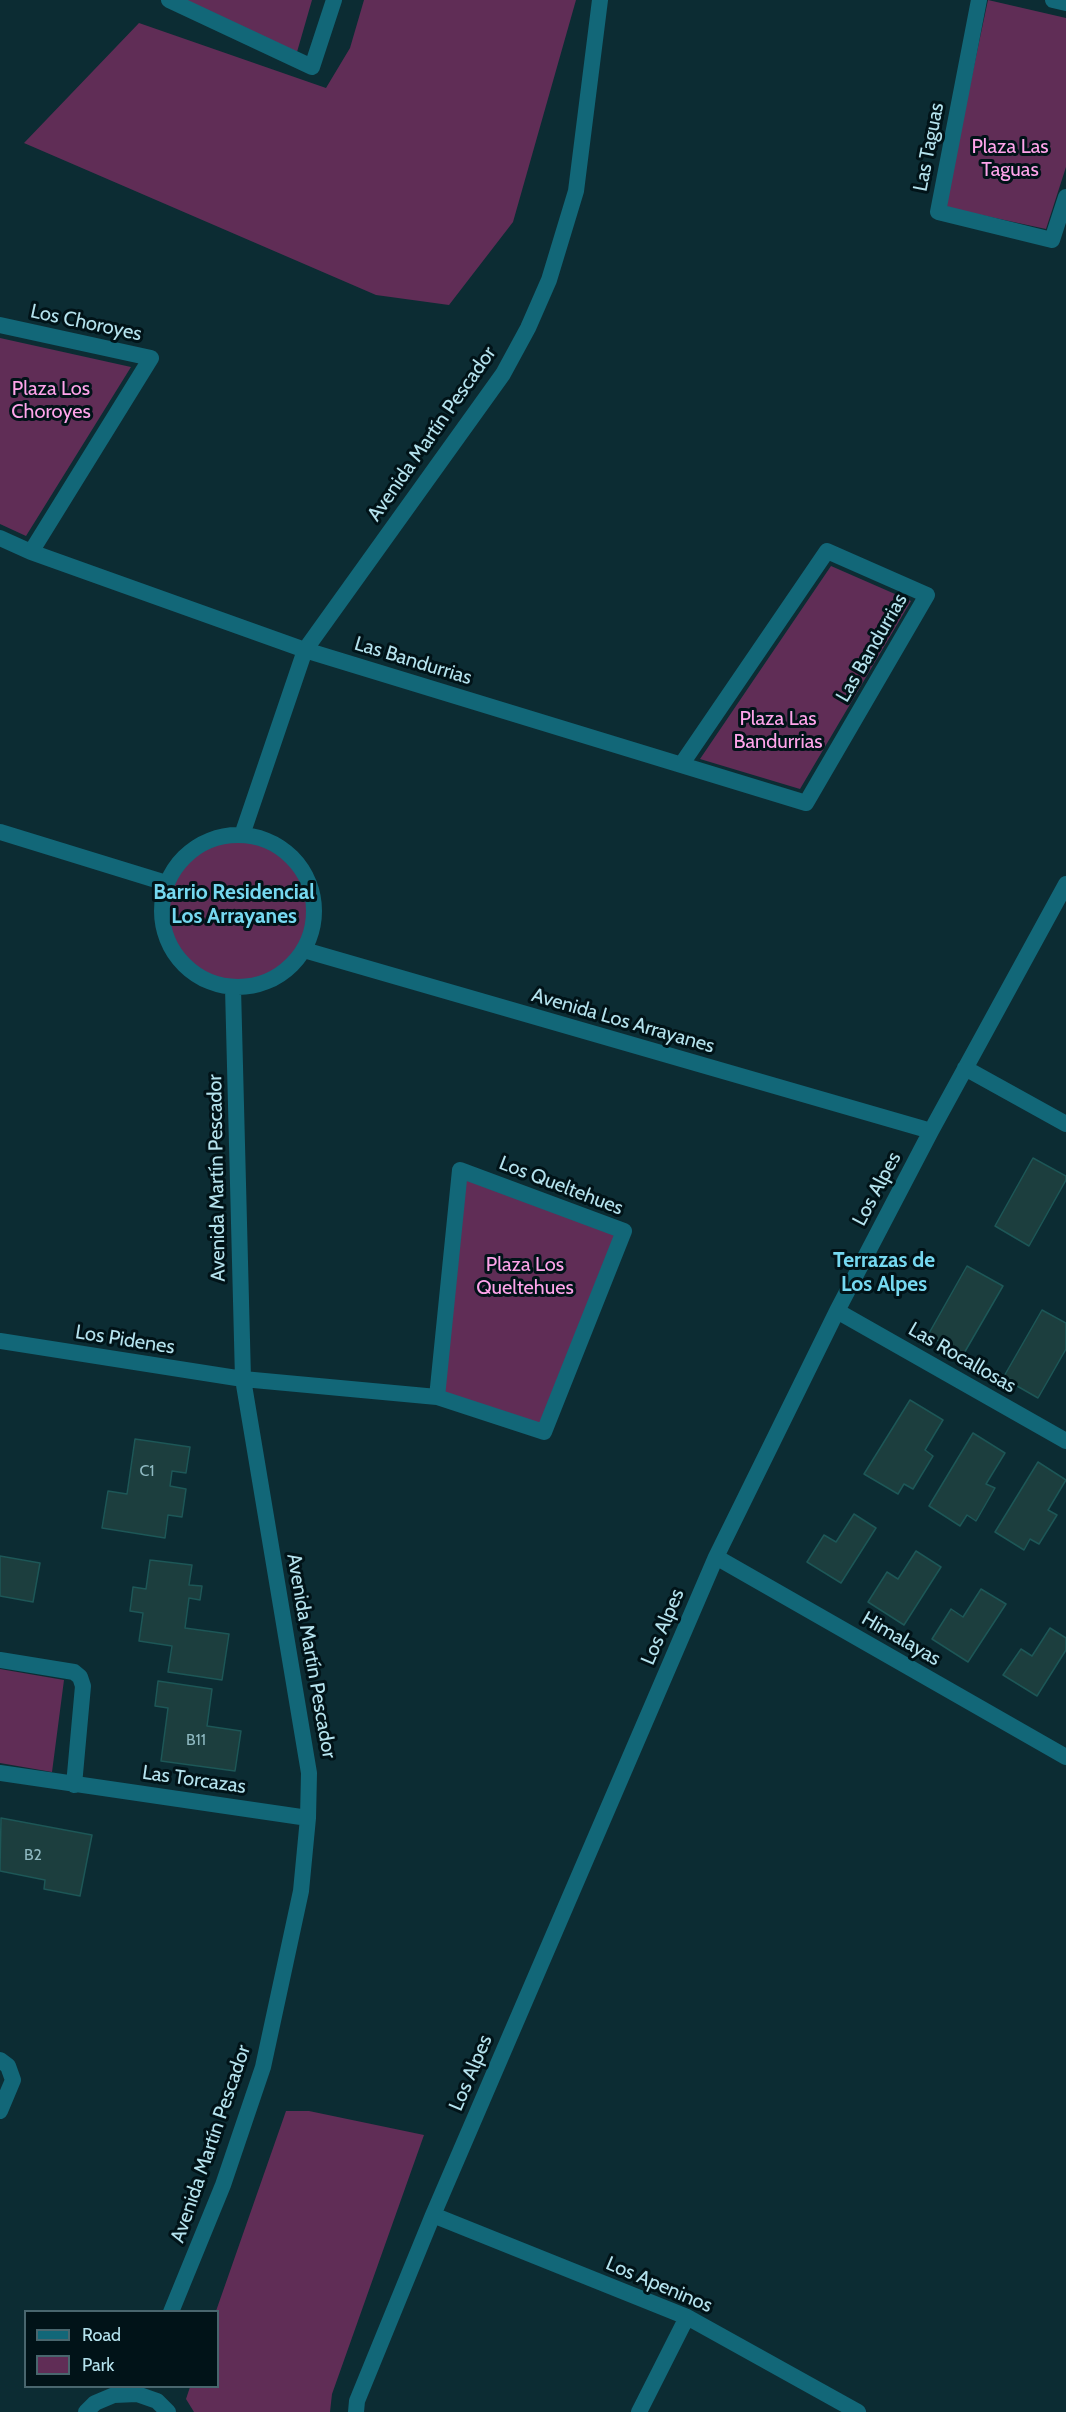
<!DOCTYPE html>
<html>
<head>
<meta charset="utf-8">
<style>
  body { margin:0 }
  #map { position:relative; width:1066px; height:2412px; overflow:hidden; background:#0c2c33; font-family:Cabin,sans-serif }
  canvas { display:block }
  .legend { position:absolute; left:24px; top:2310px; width:195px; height:78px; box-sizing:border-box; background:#011318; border:2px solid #49666e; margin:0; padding:8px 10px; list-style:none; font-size:18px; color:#b5e3ee }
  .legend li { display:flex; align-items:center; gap:12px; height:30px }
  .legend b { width:30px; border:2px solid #49666e }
</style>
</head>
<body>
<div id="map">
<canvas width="1066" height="2412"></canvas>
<ul class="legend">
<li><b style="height:8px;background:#126778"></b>Road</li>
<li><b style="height:16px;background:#602d56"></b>Park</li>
</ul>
</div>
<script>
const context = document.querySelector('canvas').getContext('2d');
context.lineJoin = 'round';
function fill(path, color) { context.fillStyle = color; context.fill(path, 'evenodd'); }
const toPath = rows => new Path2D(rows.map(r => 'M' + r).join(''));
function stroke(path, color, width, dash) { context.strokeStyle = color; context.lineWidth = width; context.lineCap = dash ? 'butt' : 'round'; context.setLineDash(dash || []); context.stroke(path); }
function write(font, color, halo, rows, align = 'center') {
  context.font = font + ' Cabin,sans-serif'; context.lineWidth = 6; context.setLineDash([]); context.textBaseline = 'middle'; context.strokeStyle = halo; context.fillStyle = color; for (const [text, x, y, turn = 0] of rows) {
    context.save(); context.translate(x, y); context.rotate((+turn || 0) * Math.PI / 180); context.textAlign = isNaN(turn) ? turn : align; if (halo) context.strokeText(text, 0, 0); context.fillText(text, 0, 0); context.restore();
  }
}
fill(toPath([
  [185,0,312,0,297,52],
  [364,0,576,0,513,222,449,305,376,295,24,143,139,23,326,88,350,48],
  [988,0,1066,18,1066,167,1046,229,944,207],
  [0,338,131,367,26,536,0,524],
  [831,566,911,601,800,789,700,759],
  '168 911a70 70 0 1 1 140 0a70 70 0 1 1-140 0Z',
  [465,1178,616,1234,541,1425,443,1393],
  [0,1669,64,1680,52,1772,0,1763],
  [286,2111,309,2111,424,2135,332,2394,330,2412,194,2412,186,2399,190,2387,218,2386,216,2311]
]), '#602d56');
const building = toPath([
  [1033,1158,1066,1176,1066,1180,1029,1246,995,1226,1033,1158],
  [967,1266,1003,1286,963,1355,928,1335,967,1266],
  [1042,1310,1066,1323,1066,1349,1038,1398,1003,1378,1042,1310],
  [910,1400,943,1420,925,1450,933,1456,913,1489,904,1484,898,1494,864,1474,910,1400],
  [973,1433,1005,1453,986,1484,995,1488,976,1521,967,1515,960,1526,929,1506,973,1433],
  [135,1439,190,1447,186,1473,172,1471,170,1486,186,1489,182,1517,168,1515,165,1538,102,1528,108,1491,127,1494,135,1439],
  [1038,1462,1066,1480,1048,1510,1057,1515,1039,1544,1030,1539,1024,1550,995,1532,1038,1462],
  [854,1514,876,1528,841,1583,807,1562,824,1535,836,1542,854,1514],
  [916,1551,941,1567,904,1625,868,1602,887,1572,898,1579,916,1551],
  [0,1556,40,1563,33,1602,0,1596,0,1556],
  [150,1560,192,1565,189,1585,202,1586,200,1600,189,1598,185,1628,229,1634,222,1680,168,1672,172,1646,139,1641,143,1613,130,1611,133,1587,146,1589,150,1560],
  [981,1589,1006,1604,968,1662,932,1639,951,1609,963,1617,981,1589],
  [1050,1628,1066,1638,1066,1650,1037,1696,1003,1675,1021,1649,1032,1656,1050,1628],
  [158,1681,212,1689,207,1726,241,1731,235,1771,161,1761,168,1708,155,1706,158,1681],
  [1,1818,92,1835,80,1896,44,1889,45,1880,0,1871,1,1818]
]);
fill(building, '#1c3e3e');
stroke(building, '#1d5757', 1.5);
stroke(toPath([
  [169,0,312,67,334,0],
  [979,0,938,212,1052,240,1066,197],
  [1053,0,1066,3],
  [0,325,151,358,31,552,0,538],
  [31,552,305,650,806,803,927,595,827,551,681,765],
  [0,832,166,883],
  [242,835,305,650,503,374,528,328,549,280,576,191,600,0],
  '162 911a76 76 0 1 1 152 0a76 76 0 1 1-152 0Z',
  [304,950,931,1131],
  [965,1068,1066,1124],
  [837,1311,1066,1441],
  [0,1341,243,1379,437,1397,544,1432,624,1231,460,1170,437,1397],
  [716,1557,1066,1757],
  [0,1660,74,1672,80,1677,83,1686,74,1785],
  [0,1773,308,1818],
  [0,2060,8,2066,13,2080,0,2111],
  [433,2215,687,2317,858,2412],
  [171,2312,223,2185,263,2067,301,1891,308,1818,309,1773,243,1379,233,988],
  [86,2412,95,2403,114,2395,137,2394,157,2401,168,2412],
  [356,2412,357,2401,433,2215,716,1557,837,1311,931,1131,1066,884],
  [639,2412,687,2317]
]), '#126778', 16);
write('16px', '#8fbac2', null, [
  ["C1",147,1471],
  ["B11",196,1740],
  ["B2",33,1855]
]);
write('20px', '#b5e3ee', '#011318', [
  ["Las Taguas",929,147,-79],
  ["Los Choroyes",86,323,12],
  ["Avenida Martín Pescador",432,434,-55],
  ["Las Bandurrias",872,648,-60],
  ["Las Bandurrias",413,661,17],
  ["Avenida Los Arrayanes",623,1021,16],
  ["Avenida Martín Pescador",217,1178,-91],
  ["Los Queltehues",561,1186,21],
  ["Los Alpes",877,1189,-62],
  ["Los Pidenes",125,1340,9],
  ["Las Rocallosas",962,1358,30],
  ["Los Alpes",663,1627,-67],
  ["Himalayas",901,1639,30],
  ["Avenida Martín Pescador",311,1656,80],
  ["Las Torcazas",194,1780,8],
  ["Los Alpes",471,2073,-67],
  ["Avenida Martín Pescador",211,2144,-71],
  ["Los Apeninos",659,2285,23]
]);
write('20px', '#fea4ea', '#011318', [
  ["Plaza Las",1010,147],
  ["Taguas",1010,170],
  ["Plaza Los",51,389],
  ["Choroyes",51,412],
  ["Plaza Las",778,719],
  ["Bandurrias",778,742],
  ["Plaza Los",525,1265],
  ["Queltehues",525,1288]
]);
write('bold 21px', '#75d8f0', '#011318', [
  ["Barrio Residencial",234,893],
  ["Los Arrayanes",234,917],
  ["Terrazas de",884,1261],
  ["Los Alpes",884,1285]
]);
</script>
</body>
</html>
